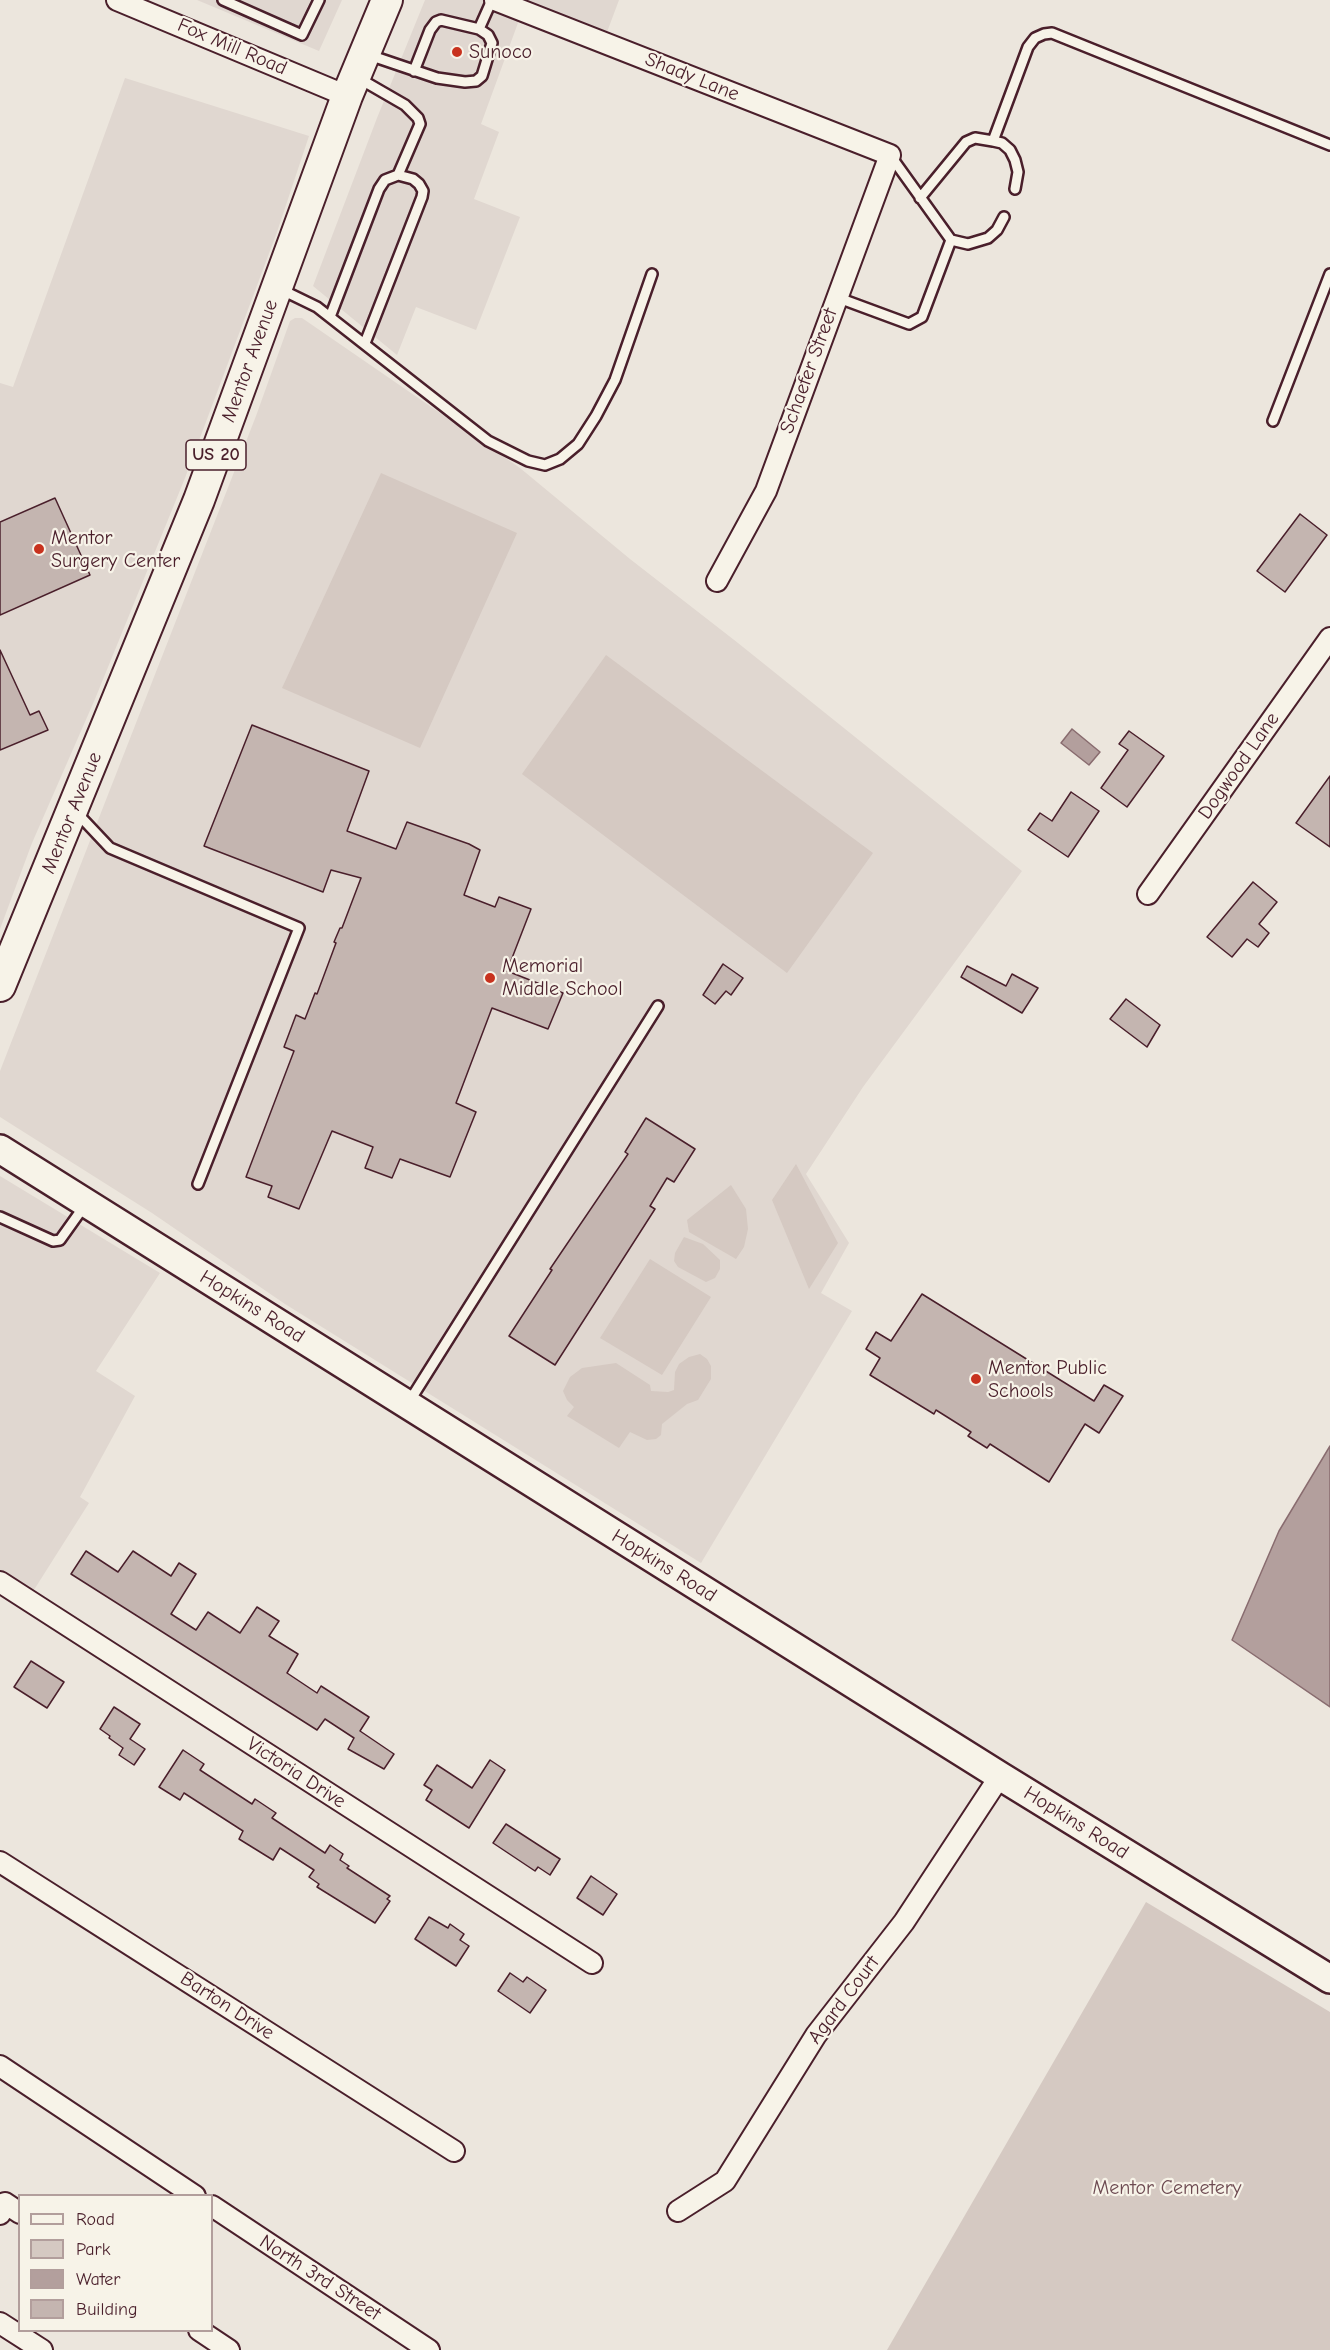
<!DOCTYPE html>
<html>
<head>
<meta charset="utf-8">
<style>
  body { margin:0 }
  #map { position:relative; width:1330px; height:2350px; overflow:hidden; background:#ece6dd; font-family:"Comic Neue",sans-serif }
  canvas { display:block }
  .legend { position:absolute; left:18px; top:2194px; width:195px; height:138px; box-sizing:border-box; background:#f7f3e8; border:2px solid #b29e9c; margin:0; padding:8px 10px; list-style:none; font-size:18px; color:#4a1f2b }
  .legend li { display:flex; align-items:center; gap:12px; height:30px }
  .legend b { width:30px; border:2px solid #b29e9c }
</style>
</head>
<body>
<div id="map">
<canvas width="1330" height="2350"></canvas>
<ul class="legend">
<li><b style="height:8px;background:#f7f3e8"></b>Road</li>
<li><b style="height:16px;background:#d5c9c2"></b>Park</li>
<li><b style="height:16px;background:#b39f9d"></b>Water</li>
<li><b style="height:16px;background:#c4b5b0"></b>Building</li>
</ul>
</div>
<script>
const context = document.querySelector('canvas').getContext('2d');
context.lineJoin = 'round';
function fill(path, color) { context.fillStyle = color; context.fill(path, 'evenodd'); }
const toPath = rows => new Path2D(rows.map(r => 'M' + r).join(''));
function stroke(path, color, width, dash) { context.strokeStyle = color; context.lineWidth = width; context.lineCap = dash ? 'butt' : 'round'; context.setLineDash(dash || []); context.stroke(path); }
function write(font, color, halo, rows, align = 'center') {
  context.font = font + ' "Comic Neue",sans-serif'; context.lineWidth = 4.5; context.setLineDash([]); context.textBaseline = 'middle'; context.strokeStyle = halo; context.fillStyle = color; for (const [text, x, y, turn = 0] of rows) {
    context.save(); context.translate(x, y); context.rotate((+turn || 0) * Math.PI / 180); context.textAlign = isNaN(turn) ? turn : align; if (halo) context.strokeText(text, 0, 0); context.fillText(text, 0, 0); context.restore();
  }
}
fill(toPath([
  [197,0,342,0,319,51],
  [425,0,619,0,607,32,526,1,481,124,499,132,474,199,520,217,476,330,416,307,397,355,313,286,377,118],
  [125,78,309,136,277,232,185,478,95,699,32,843,0,929,0,383,13,387],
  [295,318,302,318,520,468,630,559,738,643,1022,871,863,1087,806,1174,849,1243,821,1293,852,1311,701,1563,285,1304,152,1213,0,1117,0,1071,256,416,290,321],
  [0,1176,160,1273,96,1371,135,1396,80,1497,89,1503,32,1593,0,1572]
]), '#e0d7d0');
fill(toPath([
  [381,473,517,533,420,748,282,688],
  [606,655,873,853,787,973,522,774],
  [796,1164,838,1243,809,1289,772,1200],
  [731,1185,746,1209,748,1229,744,1247,736,1259,689,1232,687,1220],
  [684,1237,703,1244,720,1260,720,1269,715,1278,706,1282,678,1267,674,1261,675,1253],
  [650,1259,711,1297,662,1375,600,1338],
  [700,1354,707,1359,711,1366,711,1379,698,1400,687,1404,662,1424,661,1435,656,1439,647,1440,630,1432,619,1448,567,1416,574,1407,567,1400,563,1391,570,1377,582,1368,616,1363,650,1385,651,1391,668,1392,674,1390,675,1372,679,1364,689,1357],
  [1146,1902,1330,2012,1330,2350,887,2350]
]), '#d5c9c2');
const water = toPath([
  [1072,729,1100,752,1089,765,1061,743,1072,729],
  [1330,1446,1330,1707,1232,1640,1279,1531,1330,1446]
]);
fill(water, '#b39f9d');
stroke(water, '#896c6f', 1.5);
const building = toPath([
  [55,498,90,575,0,615,0,522,55,498],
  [1300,514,1327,535,1285,592,1257,571,1300,514],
  [0,650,30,715,39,711,48,730,0,750,0,650],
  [252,725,369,771,347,831,396,849,407,822,469,844,480,850,464,895,495,907,499,897,531,909,507,971,563,993,548,1029,492,1008,456,1103,476,1112,450,1177,400,1159,392,1178,365,1168,373,1147,332,1131,299,1209,268,1197,272,1186,246,1177,294,1051,284,1047,296,1015,305,1019,315,993,317,994,336,943,334,942,340,928,342,928,361,878,331,870,323,892,204,846,252,725],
  [1129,731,1164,756,1127,807,1101,788,1128,750,1119,744,1129,731],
  [1330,776,1330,847,1296,823,1330,776],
  [1071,792,1099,811,1068,857,1028,830,1040,813,1052,821,1071,792],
  [1253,882,1277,902,1259,924,1269,933,1258,947,1247,939,1232,957,1207,937,1253,882],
  [723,964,743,978,731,995,726,991,715,1004,703,995,723,964],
  [967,966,1006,986,1012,974,1038,988,1022,1013,961,977,967,966],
  [1126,999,1160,1025,1147,1047,1110,1019,1126,999],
  [646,1118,695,1149,674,1182,667,1178,650,1206,655,1209,555,1365,509,1336,552,1270,550,1269,628,1154,625,1152,646,1118],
  [922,1294,1094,1401,1104,1385,1123,1396,1099,1433,1085,1424,1049,1482,990,1444,987,1448,968,1436,971,1432,936,1410,934,1414,870,1375,880,1358,866,1349,876,1332,891,1341,922,1294],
  [86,1551,118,1572,133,1551,171,1576,179,1563,196,1574,171,1614,196,1630,208,1612,240,1633,257,1607,279,1621,269,1636,298,1654,287,1673,317,1693,321,1686,369,1717,360,1731,394,1754,384,1769,348,1749,354,1738,325,1719,317,1730,71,1574,86,1551],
  [31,1661,64,1682,47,1708,14,1687,31,1661],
  [114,1707,140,1724,130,1739,145,1749,134,1765,119,1755,123,1748,109,1738,110,1736,100,1729,114,1707],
  [183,1750,204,1764,200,1770,252,1804,255,1799,276,1813,272,1818,325,1853,330,1845,343,1854,340,1860,349,1866,347,1868,390,1896,387,1899,390,1901,375,1923,317,1887,319,1884,309,1877,314,1870,280,1848,273,1860,239,1839,243,1831,184,1793,180,1800,159,1787,183,1750],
  [490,1760,505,1770,469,1828,426,1800,432,1790,424,1785,437,1765,472,1788,490,1760],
  [506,1824,560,1859,550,1875,538,1867,535,1871,493,1843,506,1824],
  [591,1876,617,1894,603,1915,577,1898,591,1876],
  [429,1917,448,1928,450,1924,464,1934,460,1940,469,1946,456,1966,415,1939,429,1917],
  [510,1973,523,1982,527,1977,546,1990,530,2013,498,1991,510,1973]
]);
fill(building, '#c4b5b0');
stroke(building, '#4a1f2b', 1.5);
const lane = toPath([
  [223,0,302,35,319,0],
  [369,55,437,78,465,82,476,81,482,76,492,43,488,35,479,29,492,0],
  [414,71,430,30,436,22,441,20,479,29],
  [360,79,405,105,418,118,420,124,398,175,413,179,419,184,423,191,422,197,365,343],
  [993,141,1002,143,1010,150,1015,160,1018,172,1015,189],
  [920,198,966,142,975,138,993,141,1028,47,1035,38,1044,34,1052,33,1330,145],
  [951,240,968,244,988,238,997,230,1004,217],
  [280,289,317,307,488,441,528,461,545,465,560,459,578,444,596,416,615,380,652,274],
  [836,297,909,324,922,317,951,240,890,155],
  [330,317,379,189,385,180,398,175],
  [1273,421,1330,274],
  [77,813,110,848,299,928,198,1184],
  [0,1217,53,1241,60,1240,85,1205],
  [409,1402,658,1006]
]);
const street = toPath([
  [117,0,347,96],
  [495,0,890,155,766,491,717,581],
  [1148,894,1330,638],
  [0,1582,592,1963],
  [0,1862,454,2151],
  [0,2066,195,2196],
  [212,2206,429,2350],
  [678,2211,725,2181,816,2035,904,1922,1000,1776],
  [0,2214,5,2203,20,2213],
  [0,2323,42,2350],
  [199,2330,229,2350]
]);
const secondary = toPath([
  [0,1149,1000,1776,1330,1979]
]);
const primary = toPath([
  [0,986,199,500,347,96,387,0]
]);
stroke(lane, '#4a1f2b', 14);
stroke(street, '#4a1f2b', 24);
stroke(secondary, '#4a1f2b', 32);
stroke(primary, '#4a1f2b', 34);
stroke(lane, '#f7f3e8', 9);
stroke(street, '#f7f3e8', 20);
stroke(secondary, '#f7f3e8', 27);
stroke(primary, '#f7f3e8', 30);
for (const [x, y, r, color] of [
  [457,52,6,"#c8321e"],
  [39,549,6,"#c8321e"],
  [490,978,6,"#c8321e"],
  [976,1379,6,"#c8321e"]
]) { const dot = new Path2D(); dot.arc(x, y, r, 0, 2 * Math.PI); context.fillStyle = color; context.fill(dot); stroke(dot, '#f7f3e8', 2); }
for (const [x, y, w] of [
  [216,455,60]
]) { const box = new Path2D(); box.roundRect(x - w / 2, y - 15, w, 30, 4.5); context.fillStyle = '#f7f3e8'; context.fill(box); stroke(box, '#4a1f2b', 1.5); }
write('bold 18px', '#4a1f2b', null, [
  ["US 20",216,455]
]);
write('20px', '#4a1f2b', '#f7f3e8', [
  ["Fox Mill Road",232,47,23],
  ["Shady Lane",692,77,22],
  ["Mentor Avenue",250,361,-70],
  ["Schaefer Street",809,371,-70],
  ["Dogwood Lane",1239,766,-55],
  ["Mentor Avenue",72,813,-68],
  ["Hopkins Road",252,1307,32],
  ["Hopkins Road",664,1566,32],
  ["Victoria Drive",296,1773,33],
  ["Hopkins Road",1076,1823,32],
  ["Agard Court",844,2000,-53],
  ["Barton Drive",227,2006,33],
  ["North 3rd Street",320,2278,33]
]);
write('20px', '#4a1f2b', '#f7f3e8', [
  ["Sunoco",469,52],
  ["Mentor",51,538],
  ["Surgery Center",51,561],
  ["Memorial",502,966],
  ["Middle School",502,989],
  ["Mentor Public",988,1368],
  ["Schools",988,1391]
], 'left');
write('20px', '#6d4a51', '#f7f3e8', [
  ["Mentor Cemetery",1167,2188]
]);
</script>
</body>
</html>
